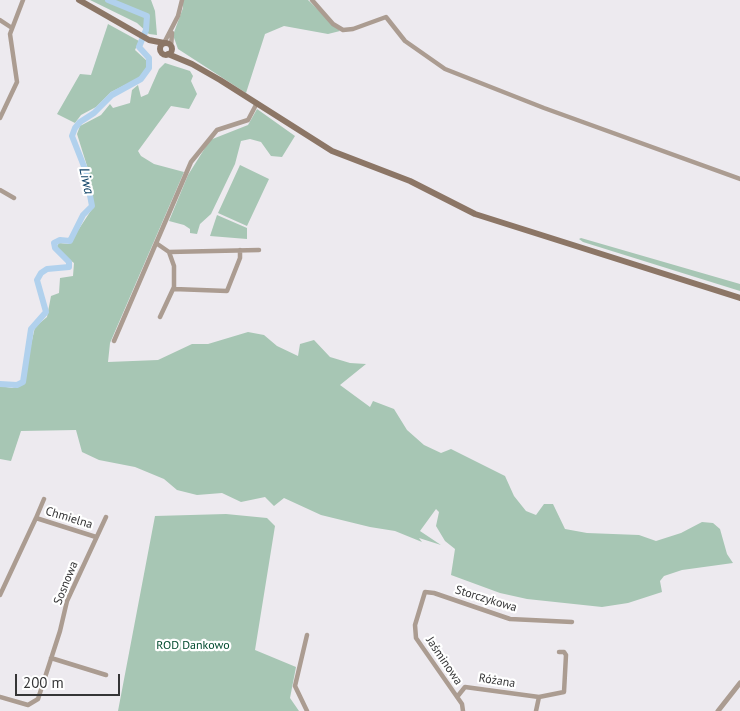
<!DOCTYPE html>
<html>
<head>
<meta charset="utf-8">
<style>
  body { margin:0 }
  #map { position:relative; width:740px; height:711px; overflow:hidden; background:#edeaef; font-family:"PT Sans",sans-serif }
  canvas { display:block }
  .scale { position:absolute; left:15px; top:674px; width:105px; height:22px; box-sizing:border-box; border:2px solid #353536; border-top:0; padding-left:6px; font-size:15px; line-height:18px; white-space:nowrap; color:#353536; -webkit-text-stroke:4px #fff; paint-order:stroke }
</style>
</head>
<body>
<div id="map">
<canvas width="740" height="711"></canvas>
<div class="scale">200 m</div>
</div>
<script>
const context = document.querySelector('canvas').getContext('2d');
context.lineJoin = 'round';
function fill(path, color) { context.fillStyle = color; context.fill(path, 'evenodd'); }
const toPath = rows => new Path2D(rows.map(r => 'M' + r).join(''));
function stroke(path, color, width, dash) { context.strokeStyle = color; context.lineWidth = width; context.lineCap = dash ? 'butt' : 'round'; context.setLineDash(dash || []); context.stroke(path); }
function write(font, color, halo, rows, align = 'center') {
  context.font = font + ' "PT Sans",sans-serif'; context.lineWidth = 4.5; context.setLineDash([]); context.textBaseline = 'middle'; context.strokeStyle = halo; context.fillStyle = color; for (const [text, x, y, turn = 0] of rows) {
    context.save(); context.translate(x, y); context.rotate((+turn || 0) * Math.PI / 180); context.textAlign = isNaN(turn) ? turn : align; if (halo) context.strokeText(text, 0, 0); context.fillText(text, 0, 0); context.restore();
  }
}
fill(toPath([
  [90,0,151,0,155,11,157,35,149,34,137,23],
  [183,0,308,0,340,31,328,34,284,26,265,34,246,93,178,49,173,35,183,8],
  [108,24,139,41,135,50,147,61,146,71,137,79,111,92,96,107,81,115,75,123,57,114,80,74,91,75],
  [165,63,190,71,193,76,191,81,197,94,189,109,171,106,138,151,141,156,154,164,184,172,110,343,108,362,158,360,192,344,208,344,248,332,264,335,277,346,298,356,300,344,314,340,330,357,350,363,366,364,340,385,370,407,373,401,394,409,407,430,424,445,441,453,451,449,505,476,514,496,526,511,536,515,544,504,553,504,565,529,587,533,639,535,656,541,681,533,702,522,713,523,720,529,727,554,733,563,682,570,664,576,660,581,662,592,628,603,602,607,527,599,500,593,451,575,455,549,445,541,436,526,439,512,436,509,420,531,441,545,419,538,422,542,395,531,370,527,321,515,284,498,274,506,265,497,241,502,222,493,197,495,177,490,164,479,135,467,99,460,82,452,76,430,21,431,11,461,0,459,0,386,12,388,22,385,35,327,47,317,51,296,59,293,60,278,73,276,74,263,60,252,57,246,59,243,69,244,92,209,93,197,89,190,88,169,77,134,80,126,101,115,110,104,113,108,130,103,132,90,138,85,141,97,148,94,159,69],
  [257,109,295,136,282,157,271,156,261,142,250,139,241,141,235,164,211,214,200,224,197,234,190,233,190,229,184,225,169,221,188,175,210,140,248,125],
  [240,165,269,179,247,226,218,213],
  [217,215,247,228,247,239,210,236],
  [581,238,740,284,740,291,583,242,579,239],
  [226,514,267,518,275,526,255,650,296,667,290,698,299,711,118,711,155,516]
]), '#a7c6b4');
stroke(toPath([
  [0,384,17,385,23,382,31,329,46,312,37,280,41,273,47,269,69,267,69,262,55,248,54,243,60,240,70,241,83,215,92,206,85,169,72,136,75,128,80,122,94,113,112,95,141,79,149,68,149,58,139,47,146,30,147,16,108,0]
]), '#b1d1ed', 6);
stroke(toPath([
  [312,0,333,24,343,30,353,29,386,17,405,41,445,69,544,108,740,179],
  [0,20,12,28],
  [164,43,178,16,182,0],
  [171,47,172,33],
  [0,118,17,82,10,34,23,0],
  [0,190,14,198],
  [156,243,169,252,174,266,174,287,160,317],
  [169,252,259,250],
  [174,289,227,291,240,258,240,250],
  [114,341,191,162,217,130,248,120,257,103],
  [36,518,44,499],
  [0,595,36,518,96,537],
  [307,635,295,686,307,711],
  [51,658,106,675],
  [0,697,28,705,38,699,60,631,67,601,106,517],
  [457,697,465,687,539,697,564,692,566,655,564,652,559,652],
  [463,711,462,704,416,638,415,625,425,592,434,593,510,619,572,622],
  [536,711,539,697]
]), '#ab9c91', 4.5);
stroke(toPath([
  [718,711,740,683]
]), '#ab9c91', 5);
stroke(toPath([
  [79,0,149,40,164,43],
  '160 49a6 6 0 1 1 12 0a6 6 0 1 1-12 0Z',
  [168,54,192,64,220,80,332,151,410,181,475,214,740,298]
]), '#8c7666', 6);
write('12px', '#353536', '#fff', [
  ["Chmielna",69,518,17],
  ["Sosnowa",66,583,-68],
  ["Storczykowa",486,599,17],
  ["Jaśminowa",444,661,56],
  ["Różana",497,681,9]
]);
write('12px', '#024b2f', '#fff', [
  ["ROD Dankowo",193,646]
]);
write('italic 14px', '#0f4267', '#fff', [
  ["Liwa",86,181,78]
]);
</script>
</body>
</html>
